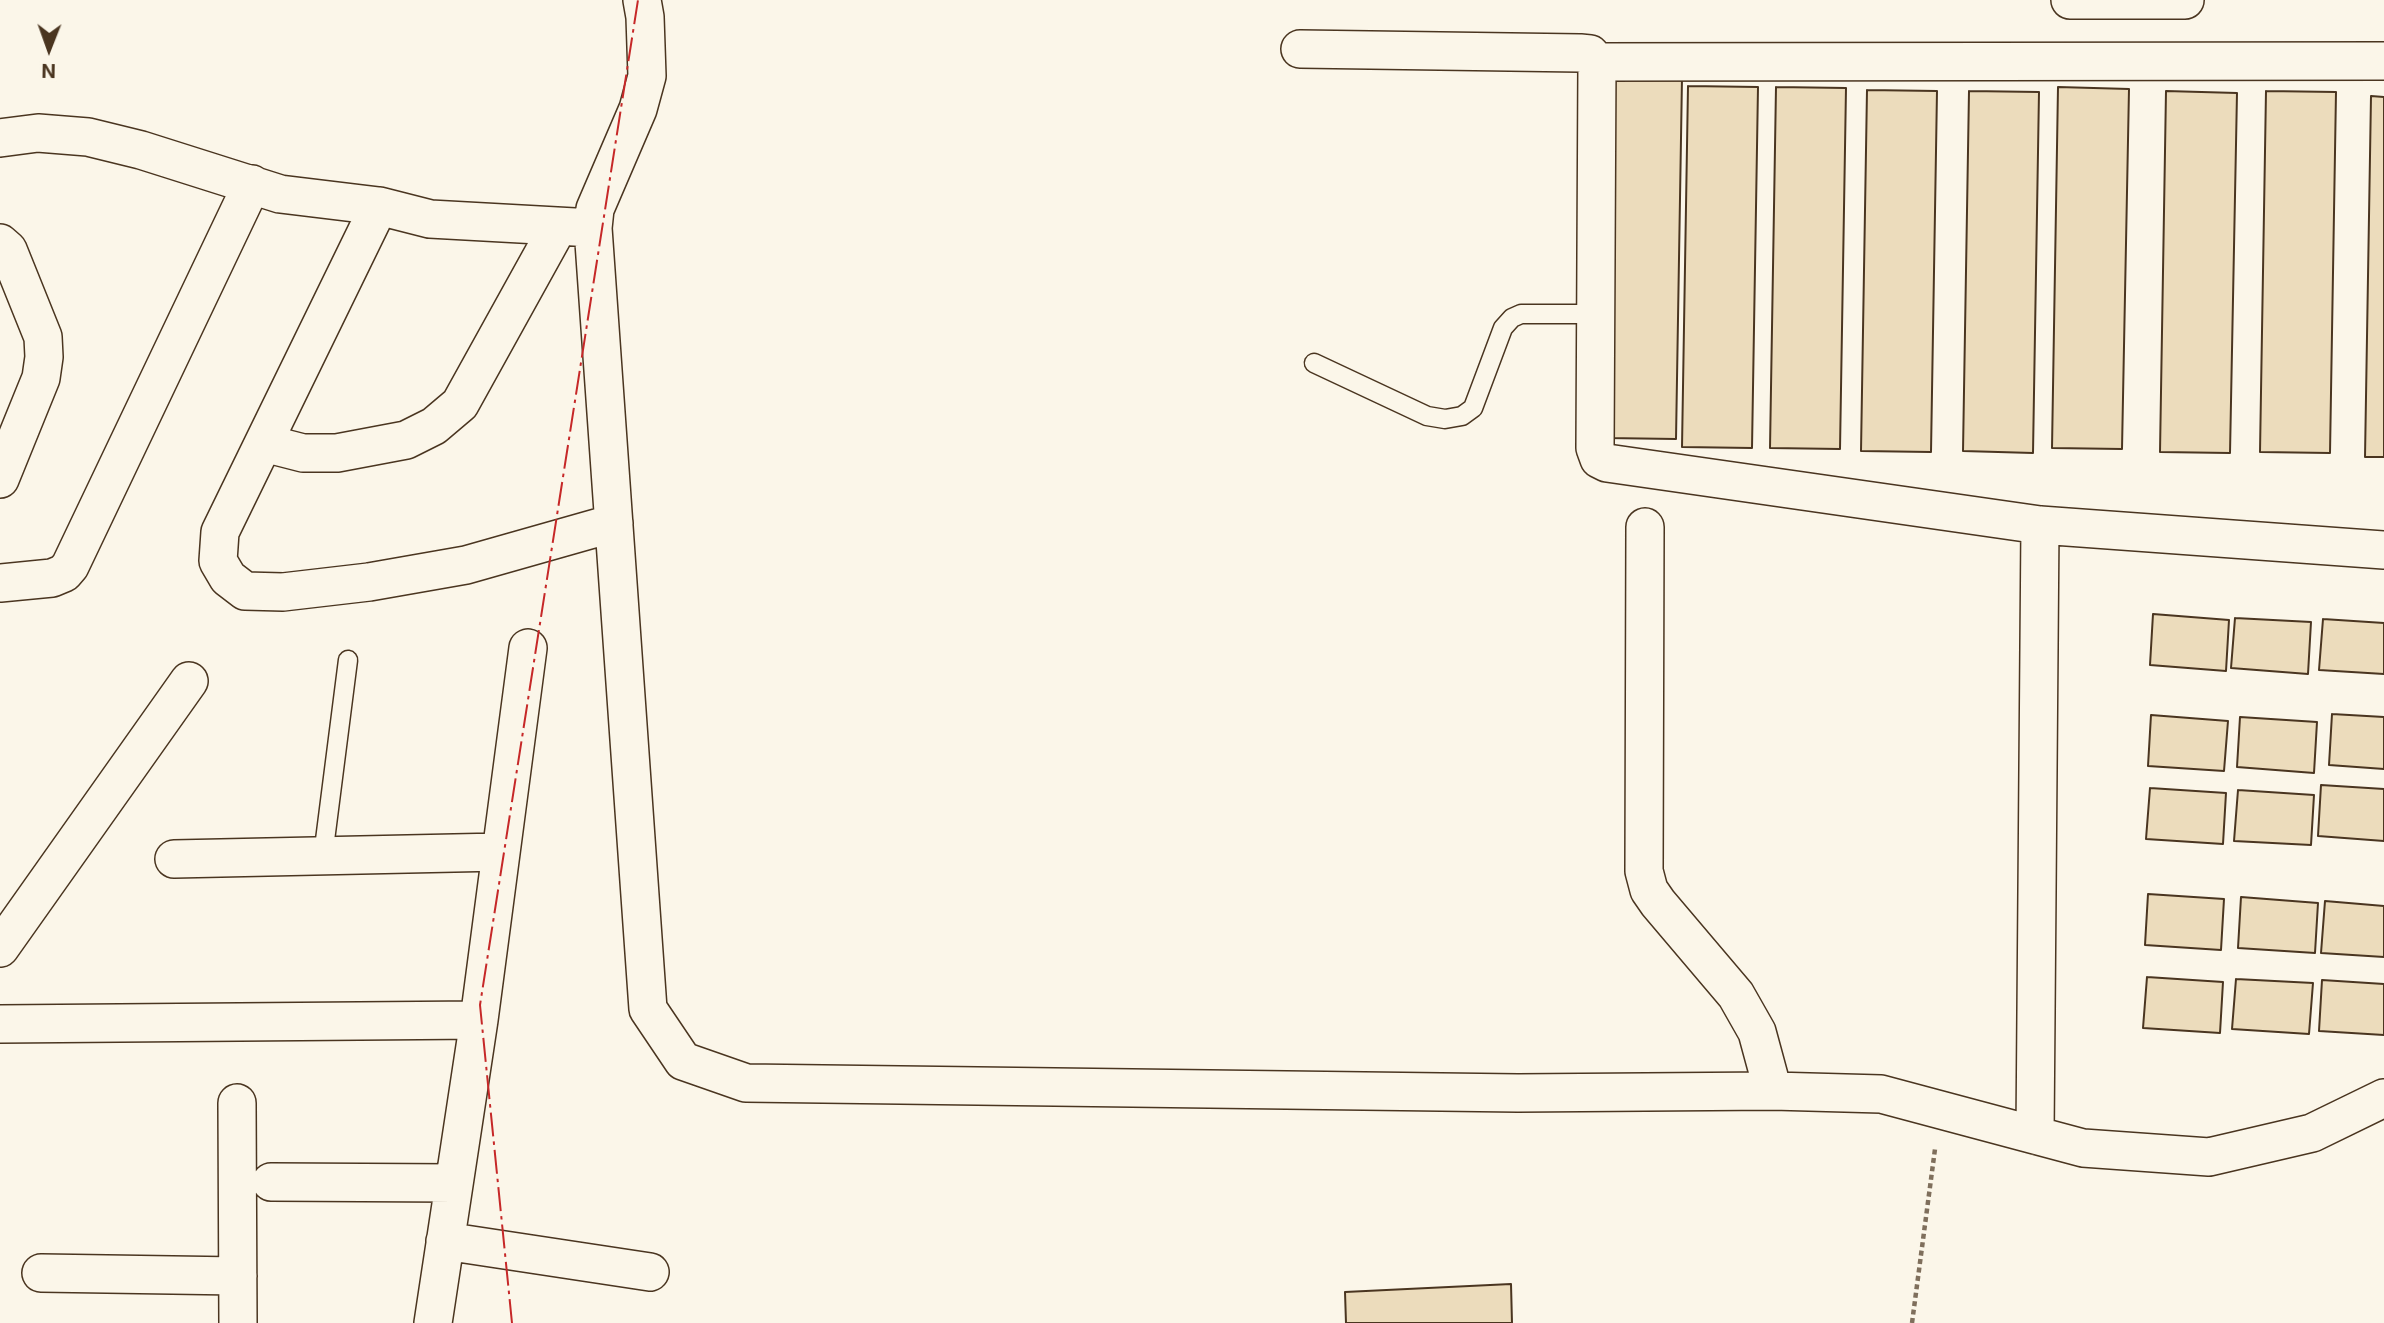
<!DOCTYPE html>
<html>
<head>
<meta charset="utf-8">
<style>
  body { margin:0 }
  #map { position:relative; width:2384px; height:1323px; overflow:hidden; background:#fbf6e9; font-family:Inter,sans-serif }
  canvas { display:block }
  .north { position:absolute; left:14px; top:14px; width:70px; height:70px; -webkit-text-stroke:5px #fbf6e9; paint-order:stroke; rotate:181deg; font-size:19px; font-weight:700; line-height:28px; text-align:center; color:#4a3520 }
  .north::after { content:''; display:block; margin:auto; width:24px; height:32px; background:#4a3520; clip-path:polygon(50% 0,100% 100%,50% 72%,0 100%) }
</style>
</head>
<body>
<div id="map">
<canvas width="2384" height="1323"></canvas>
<div class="north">N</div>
</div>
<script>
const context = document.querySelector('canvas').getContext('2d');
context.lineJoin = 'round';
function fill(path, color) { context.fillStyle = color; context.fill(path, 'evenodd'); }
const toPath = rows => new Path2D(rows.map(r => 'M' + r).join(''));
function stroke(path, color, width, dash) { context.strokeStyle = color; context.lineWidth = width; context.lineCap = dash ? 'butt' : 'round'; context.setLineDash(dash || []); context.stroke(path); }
const building = toPath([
  [1612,77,1682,78,1676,439,1606,438,1612,77],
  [1688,86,1758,87,1752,448,1682,447,1688,86],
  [1776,87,1846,88,1840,449,1770,448,1776,87],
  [2058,87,2129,89,2122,449,2052,448,2058,87],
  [1867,90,1937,91,1931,452,1861,451,1867,90],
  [1969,91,2039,92,2033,453,1963,451,1969,91],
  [2166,91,2237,93,2230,453,2160,452,2166,91],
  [2266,91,2336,92,2330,453,2260,452,2266,91],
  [2371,96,2384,97,2384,457,2365,457,2371,96],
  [2153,614,2229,620,2226,671,2150,665,2153,614],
  [2235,618,2311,622,2308,674,2231,668,2235,618],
  [2323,619,2384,623,2384,674,2319,670,2323,619],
  [2332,714,2384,717,2384,769,2329,765,2332,714],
  [2151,715,2228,721,2224,771,2148,766,2151,715],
  [2240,717,2317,722,2314,773,2237,767,2240,717],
  [2321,785,2384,789,2384,841,2318,836,2321,785],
  [2150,788,2226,793,2223,844,2146,839,2150,788],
  [2238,790,2314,795,2311,845,2234,841,2238,790],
  [2148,894,2224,899,2221,950,2145,945,2148,894],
  [2241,897,2318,903,2315,953,2238,948,2241,897],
  [2325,901,2384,906,2384,957,2321,953,2325,901],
  [2147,977,2223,982,2220,1033,2143,1028,2147,977],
  [2236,979,2313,983,2309,1034,2232,1029,2236,979],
  [2322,980,2384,984,2384,1035,2319,1031,2322,980],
  [1511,1284,1512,1323,1346,1323,1345,1292,1511,1284]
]);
fill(building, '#ecdcbc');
stroke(building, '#4a3520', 2);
const service = toPath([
  [1314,363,1427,416,1445,419,1462,416,1473,408,1503,328,1512,318,1521,314,1596,314],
  [323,856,348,660]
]);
const minor = toPath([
  [642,0,645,17,647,76,638,109,595,209,593,228,648,1009,683,1061,746,1083,1518,1093,1773,1091,1881,1094,2083,1148,2209,1157,2312,1133,2384,1098],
  [2070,0,2185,0],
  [1300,49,1580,53,1590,54,1597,62,1595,448,1599,459,1607,463,2040,525,2384,550],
  [1597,62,2384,61],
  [0,138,38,133,88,137,141,150,280,194,379,206,430,219,593,228],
  [379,206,220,532,218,561,228,578,245,591,283,592,369,582,466,565,614,523],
  [0,243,8,250,43,337,44,357,41,378,0,479],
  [264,443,303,453,337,453,406,440,434,426,460,404,558,227],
  [1645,527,1644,871,1649,890,1658,903,1736,995,1757,1032,1773,1091],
  [0,583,52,578,64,573,70,566,252,184],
  [174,859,501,852],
  [0,948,189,681],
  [0,1024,479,1020],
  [237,1103,238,1323],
  [2035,1135,2040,525],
  [271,1182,454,1183],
  [445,1241,650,1272],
  [41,1273,238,1276],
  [433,1323,479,1020,528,648]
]);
stroke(service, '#4a3520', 21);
stroke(minor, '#4a3520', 40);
stroke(toPath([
  [1912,1323,1935,1149]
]), '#7f6f5c', 4.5, [5, 3.5]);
stroke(service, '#fbf6e9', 18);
stroke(minor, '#fbf6e9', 37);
stroke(toPath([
  [512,1323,480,1005,638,0]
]), '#c62828', 2, [24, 5, 3.5, 5]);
</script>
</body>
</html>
